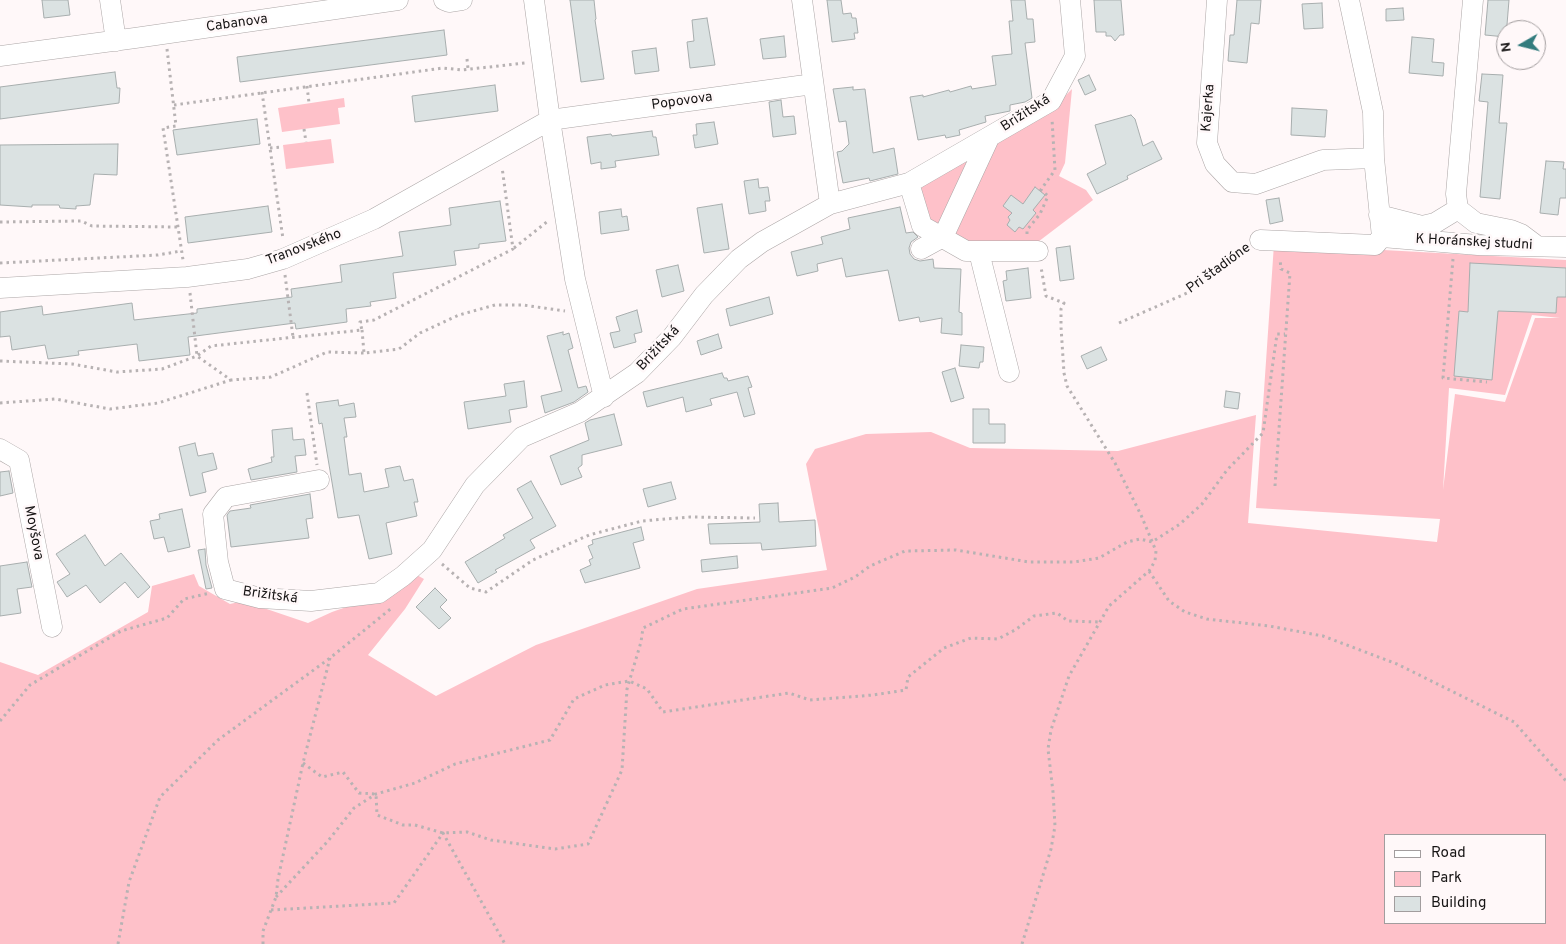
<!DOCTYPE html>
<html>
<head>
<meta charset="utf-8">
<style>
  body { margin:0 }
  #map { position:relative; width:1566px; height:944px; overflow:hidden; background:#fff8f9; font-family:Overpass,sans-serif }
  canvas { display:block }
  .legend { position:absolute; left:1384px; top:834px; width:162px; height:90px; box-sizing:border-box; background:#fff8f9; border:1px solid #a29d9e; margin:0; padding:6px 9px; list-style:none; font-size:15px; color:#171515 }
  .legend li { display:flex; align-items:center; gap:10px; height:25px }
  .legend b { width:25px; border:1px solid #a29d9e }
  .north { position:absolute; left:1496px; top:20px; width:50px; height:50px; box-sizing:border-box; background:#fff8f9; border:1px solid #a29d9e; border-radius:50%; rotate:262deg; font-size:14px; font-weight:700; line-height:20px; text-align:center; color:#171515 }
  .north::after { content:''; display:block; margin:auto; width:18px; height:22px; background:#337c7e; clip-path:polygon(50% 0,100% 100%,50% 72%,0 100%) }
</style>
</head>
<body>
<div id="map">
<canvas width="1566" height="944"></canvas>
<ul class="legend">
<li><b style="height:6px;background:#fff"></b>Road</li>
<li><b style="height:14px;background:#fec1c9"></b>Park</li>
<li><b style="height:14px;background:#dbe2e2"></b>Building</li>
</ul>
<div class="north">N</div>
</div>
<script>
const context = document.querySelector('canvas').getContext('2d');
context.lineJoin = 'round';
function fill(path, color) { context.fillStyle = color; context.fill(path, 'evenodd'); }
const toPath = rows => new Path2D(rows.map(r => 'M' + r).join(''));
function stroke(path, color, width, dash) { context.strokeStyle = color; context.lineWidth = width; context.lineCap = dash ? 'butt' : 'round'; context.setLineDash(dash || []); context.stroke(path); }
function write(font, color, halo, rows, align = 'center') {
  context.font = font + ' Overpass,sans-serif'; context.lineWidth = 5; context.setLineDash([]); context.textBaseline = 'middle'; context.strokeStyle = halo; context.fillStyle = color; for (const [text, x, y, turn = 0] of rows) {
    context.save(); context.translate(x, y); context.rotate((+turn || 0) * Math.PI / 180); context.textAlign = isNaN(turn) ? turn : align; if (halo) context.strokeText(text, 0, 0); context.fillText(text, 0, 0); context.restore();
  }
}
fill(toPath([
  [1072,89,1065,163,1059,176,1086,190,1093,200,1030,248,969,245,930,220,920,187,1056,105],
  [344,98,345,107,338,108,340,124,282,132,278,108],
  [331,139,334,163,286,169,283,145],
  [1274,244,1566,260,1566,944,0,944,0,662,38,675,148,612,152,586,194,574,199,586,230,604,243,601,308,623,332,612,395,590,415,574,424,579,405,609,368,655,436,696,536,645,697,589,827,570,806,464,815,449,866,434,931,432,970,448,1118,451,1256,415,1248,523,1437,542,1440,519,1256,508],
  [1532,315,1560,318,1535,318,1505,402,1455,394,1443,490,1449,388,1505,395],
  [1385,835,1545,835,1545,923,1385,923]
]), '#fec1c9');
const building = toPath([
  [42,0,68,0,70,15,44,18,42,0],
  [570,0,594,0,596,19,595,20,604,79,581,82,570,0],
  [827,0,841,0,843,14,851,13,852,18,856,18,858,33,854,33,855,39,832,42,827,0],
  [1011,0,1025,0,1027,19,1033,19,1035,42,1025,43,1032,98,1025,102,1010,105,1010,111,985,116,986,122,959,130,960,135,946,138,945,135,918,140,910,97,923,95,923,97,949,90,950,92,971,86,972,89,996,85,992,56,1012,54,1009,21,1013,21,1011,0],
  [1094,0,1121,0,1124,35,1120,35,1115,41,1111,36,1106,36,1106,32,1096,32,1094,0],
  [1237,0,1261,0,1259,24,1251,23,1247,63,1228,61,1230,35,1234,35,1237,0],
  [1488,0,1509,0,1506,37,1485,35,1488,0],
  [1322,3,1323,28,1304,29,1302,4,1322,3],
  [1403,8,1404,20,1386,21,1386,9,1403,8],
  [707,18,715,65,690,68,687,42,694,41,692,20,707,18],
  [444,30,447,55,240,82,237,57,444,30],
  [784,36,786,57,763,59,760,39,784,36],
  [1412,37,1434,39,1432,62,1444,63,1443,76,1409,73,1412,37],
  [656,48,659,71,635,74,632,51,656,48],
  [115,72,117,88,120,88,119,103,0,119,0,87,115,72],
  [1482,74,1503,75,1499,123,1507,123,1500,199,1480,197,1488,102,1479,101,1482,74],
  [1089,75,1096,90,1085,95,1078,80,1089,75],
  [495,85,498,111,415,122,412,96,495,85],
  [853,87,853,90,865,89,873,153,894,148,898,174,870,181,869,178,843,183,837,152,842,151,849,144,846,121,839,122,833,89,853,87],
  [781,100,783,117,794,116,796,134,773,137,769,102,781,100],
  [1292,108,1327,110,1325,137,1291,135,1292,108],
  [1131,115,1135,119,1143,146,1153,141,1162,159,1127,176,1128,179,1097,194,1087,174,1106,164,1095,125,1131,115],
  [257,119,260,144,177,155,173,130,257,119],
  [714,122,718,144,695,148,693,135,697,135,696,124,714,122],
  [652,131,653,137,656,137,659,155,615,161,616,167,601,169,601,162,591,164,587,137,611,134,612,136,652,131],
  [118,144,117,175,94,174,90,205,76,206,76,209,60,208,59,205,32,205,32,207,0,205,0,145,118,144],
  [1546,161,1564,162,1563,169,1566,169,1566,198,1560,198,1558,215,1540,213,1546,161],
  [758,179,759,188,768,187,770,201,765,201,766,211,749,214,744,181,758,179],
  [1035,187,1045,195,1033,210,1036,213,1023,229,1019,227,1015,232,1007,225,1010,220,1008,217,1012,213,1003,206,1011,195,1023,204,1035,187],
  [1279,198,1283,221,1270,224,1266,200,1279,198],
  [500,201,506,241,479,244,479,248,454,251,456,265,393,273,396,298,370,302,371,306,346,309,347,322,296,329,295,323,188,337,190,355,139,361,137,344,78,351,79,355,48,359,45,345,12,350,10,336,0,337,0,312,42,306,43,315,132,303,134,320,197,313,197,309,292,297,291,289,342,282,340,265,403,256,399,232,451,225,449,208,500,201],
  [722,204,729,249,704,253,697,208,722,204],
  [268,206,272,232,188,243,185,217,268,206],
  [900,207,906,233,913,232,918,237,911,242,909,248,910,254,914,259,920,261,933,259,934,268,961,269,959,312,962,313,962,335,941,333,942,318,920,322,919,317,899,321,888,270,846,277,842,258,817,264,818,271,797,276,791,252,823,244,821,237,850,229,848,218,900,207],
  [621,209,622,217,627,216,629,230,601,234,599,212,621,209],
  [1070,246,1074,279,1060,281,1056,248,1070,246],
  [1470,263,1566,268,1566,297,1557,297,1556,313,1498,311,1492,380,1454,376,1459,311,1468,312,1470,263],
  [678,265,684,291,662,297,656,270,678,265],
  [1028,268,1031,298,1006,301,1003,281,1007,280,1006,271,1028,268],
  [769,297,773,314,730,326,726,309,769,297],
  [637,310,642,332,634,334,636,342,614,348,610,333,620,331,616,317,637,310],
  [563,332,563,335,569,333,573,348,568,350,578,388,586,386,588,392,574,402,545,413,541,396,562,391,547,336,563,332],
  [718,334,722,348,701,355,697,341,718,334],
  [961,345,984,347,983,362,980,362,979,368,959,366,961,345],
  [1101,347,1107,360,1087,369,1081,356,1101,347],
  [955,368,964,398,951,402,942,372,955,368],
  [722,373,724,378,727,378,728,381,748,376,752,387,748,388,755,414,744,417,737,392,710,399,712,405,686,412,683,397,647,407,643,392,722,373],
  [524,381,527,407,509,410,511,422,468,429,464,402,506,396,504,384,524,381],
  [1226,391,1240,393,1238,409,1224,407,1226,391],
  [338,400,339,406,354,403,356,417,344,418,347,437,344,437,349,475,361,473,364,492,389,487,385,469,400,466,404,481,413,479,418,502,414,502,417,516,386,523,392,554,369,559,359,515,338,518,322,423,319,424,316,403,338,400],
  [973,409,989,409,989,424,1005,424,1005,443,973,443,973,409],
  [614,414,622,445,582,455,582,465,578,468,582,477,561,485,550,456,589,440,585,423,590,420,614,414],
  [292,428,293,440,304,439,306,455,295,456,297,472,251,480,248,469,272,462,271,457,274,457,272,430,292,428],
  [195,443,198,456,213,453,217,469,202,473,206,492,190,496,179,447,195,443],
  [9,471,13,493,0,496,0,472,9,471],
  [531,481,556,526,530,540,535,548,495,570,497,572,478,583,465,562,505,538,503,535,533,518,517,489,531,481],
  [671,482,676,499,648,507,643,489,671,482],
  [310,494,313,518,306,519,309,538,231,547,227,515,230,511,251,508,250,505,310,494],
  [778,503,779,522,815,520,816,546,762,550,761,543,710,544,708,524,760,522,759,504,778,503],
  [182,509,190,547,168,552,164,537,154,539,150,521,160,519,159,514,182,509],
  [641,527,644,540,633,543,640,568,585,583,580,570,591,565,589,560,593,558,588,546,593,544,592,540,641,527],
  [85,535,105,566,121,553,150,587,138,598,125,582,100,603,86,585,67,597,57,582,70,574,56,554,85,535],
  [205,549,206,565,212,588,206,589,198,550,205,549],
  [737,556,738,568,702,572,701,560,737,556],
  [27,562,32,587,17,589,21,613,0,616,0,566,27,562],
  [435,588,447,600,440,607,451,618,439,629,416,607,435,588]
]);
fill(building, '#dbe2e2');
stroke(building, '#a8aeae', 1);
const minor = toPath([
  [110,0,116,41],
  [444,0,449,2,462,0],
  [534,0,550,120,575,279,604,397],
  [802,0,830,204],
  [1217,0,1207,143,1215,164,1232,182,1256,184,1323,160,1374,158],
  [1349,0,1373,112,1374,158,1382,237],
  [1473,0,1456,194,1458,209,1476,223,1511,230,1521,234,1537,246],
  [0,56,135,38,398,0],
  [909,183,922,226,966,251,1038,251],
  [1379,215,1422,226,1435,223,1458,209],
  [1382,237,1478,245,1566,247],
  [1260,240,1375,245,1382,237],
  [921,249,943,237,989,138],
  [979,252,1009,372],
  [0,288,187,277,248,269,283,259,374,219,550,120,813,84],
  [0,449,19,460,52,627],
  [319,480,226,497,213,514,218,562,225,589,260,598,311,601,379,593,403,576,432,550,475,485,522,437,580,412,637,373,672,337,704,295,739,259,762,242,830,204,909,183,1051,101,1075,56,1070,0]
]);
stroke(minor, '#aca6a6', 21);
stroke(toPath([
  [167,49,176,126,163,128,183,260],
  [467,59,468,69],
  [307,86,309,103],
  [262,92,283,239],
  [174,105,443,68,462,70,525,63],
  [304,129,306,142],
  [270,148,283,147],
  [1040,191,1055,170,1052,119],
  [0,222,81,221,92,226,178,227],
  [1027,234,1027,230,1040,214,1048,196,1041,190],
  [514,248,548,221],
  [1453,259,1443,378,1487,382],
  [0,263,158,255,181,251],
  [285,275,293,337],
  [190,293,197,356,231,380,271,377,327,352,364,353],
  [1119,323,1187,293,1247,248],
  [362,330,364,353,399,349,420,333,459,315,495,305,523,305,565,311],
  [0,361,72,364,117,372,162,369,197,356,211,346,362,330,360,322,374,320,513,249,502,167],
  [307,393,317,465],
  [0,403,55,399,110,409,158,403,231,380],
  [1275,486,1290,273,1281,269,1280,259],
  [442,564,470,588,486,592,533,560,589,535,642,521,690,517,755,518],
  [1149,571,1169,601,1185,612,1207,619,1269,626,1323,636,1397,664,1514,722,1566,781],
  [0,721,30,685,121,631,167,618,184,599,210,593],
  [303,763,322,777,343,772,359,793,376,794,377,815,403,825,415,825,443,833,467,832,491,840,555,849,588,844,622,770,627,689,641,642,643,628,683,609,832,588,855,577,870,566,905,551,956,550,1029,562,1074,562,1099,558,1127,542,1140,539,1152,542,1180,524,1202,504,1227,470,1263,433,1277,334,1285,334],
  [276,897,328,841,354,808,376,794,415,783,455,764,550,740,574,699,605,685,629,681,647,689,663,712,789,693,810,700,873,695,906,690,908,677,944,648,971,638,998,639,1015,630,1034,616,1057,613,1068,621,1100,622],
  [271,910,394,903,443,833,505,944],
  [118,944,129,882,160,797,218,740,330,658,393,607],
  [263,944,263,931,276,897,278,879,303,763,330,658],
  [1022,944,1051,849,1055,826,1053,792,1048,749,1051,730,1069,676,1109,606,1149,571,1155,561,1156,551,1141,515,1115,463,1067,386,1064,373,1061,327,1061,309,1064,303,1046,296,1041,267]
]), '#b7b2b3', 3, [2.5, 4]);
stroke(minor, '#fff', 20);
write('14px', '#171515', '#fff8f9', [
  ["Cabanova",237,24,-8],
  ["Popovova",682,102,-8],
  ["Kajerka",1209,108,-86],
  ["Brižitská",1026,114,-33],
  ["K Horánskej studni",1474,243,3],
  ["Tranovského",304,248,-21],
  ["Pri štadióne",1219,269,-36],
  ["Brižitská",659,349,-47],
  ["Moyšova",33,533,79],
  ["Brižitská",270,596,8]
]);
</script>
</body>
</html>
